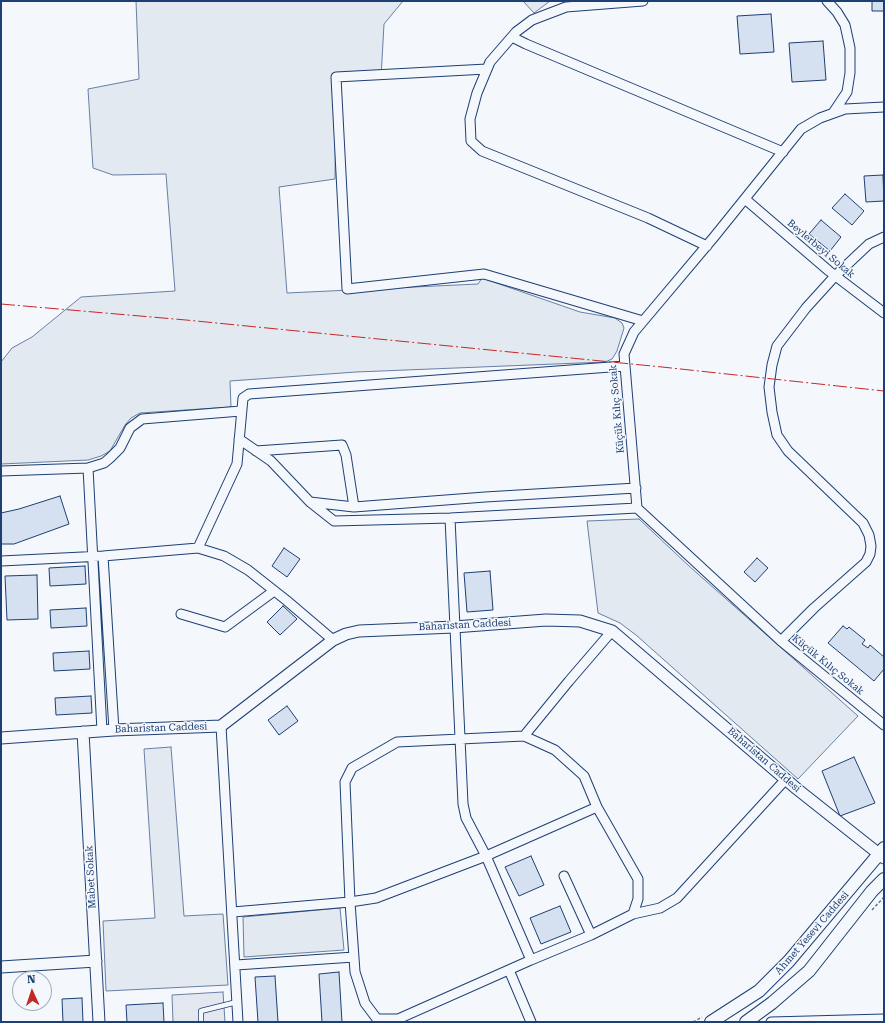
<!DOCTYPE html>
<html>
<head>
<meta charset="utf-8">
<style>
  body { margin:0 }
  #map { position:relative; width:885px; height:1023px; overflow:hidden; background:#f4f7fb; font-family:"Roboto Serif",serif }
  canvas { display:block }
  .frame { position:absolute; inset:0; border:2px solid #1d3f73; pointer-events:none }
  .north { position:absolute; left:12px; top:971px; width:40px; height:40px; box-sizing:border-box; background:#f4f7fb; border:1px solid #9eadc5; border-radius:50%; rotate:357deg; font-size:11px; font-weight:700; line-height:16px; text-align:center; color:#1d3f73 }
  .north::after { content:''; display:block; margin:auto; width:14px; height:18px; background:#c62828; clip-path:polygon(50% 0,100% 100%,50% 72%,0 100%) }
</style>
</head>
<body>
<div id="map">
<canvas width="885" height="1023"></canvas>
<div class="frame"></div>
<div class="north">N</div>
</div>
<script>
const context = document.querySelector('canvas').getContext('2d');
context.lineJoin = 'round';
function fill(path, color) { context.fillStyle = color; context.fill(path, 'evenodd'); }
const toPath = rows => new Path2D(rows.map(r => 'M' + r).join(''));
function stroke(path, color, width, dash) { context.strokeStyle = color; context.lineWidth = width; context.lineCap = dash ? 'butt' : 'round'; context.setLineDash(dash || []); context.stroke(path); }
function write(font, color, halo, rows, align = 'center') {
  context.font = font + ' "Roboto Serif",serif'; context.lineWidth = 3; context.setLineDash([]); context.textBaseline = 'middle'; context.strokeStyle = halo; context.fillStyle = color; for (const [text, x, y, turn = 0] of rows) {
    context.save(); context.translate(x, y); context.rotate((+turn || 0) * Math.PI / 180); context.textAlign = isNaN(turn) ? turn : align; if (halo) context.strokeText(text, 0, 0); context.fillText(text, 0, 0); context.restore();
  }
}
const green = toPath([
  [136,1,403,1,384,24,381,78,336,80,335,179,279,187,287,293,478,284,482,278,580,312,615,318,622,323,624,328,617,351,612,359,605,362,356,372,230,381,231,407,140,413,131,418,125,425,110,451,101,456,88,460,1,464,1,362,12,348,32,337,81,297,175,291,166,174,113,175,93,168,88,89,139,79,136,1],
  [523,1,554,1,550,1,534,13,523,1],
  [639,519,689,566,858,716,798,779,636,635,620,623,598,613,587,521,639,519],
  [171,747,184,916,223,914,228,985,106,991,103,921,155,918,144,749,171,747],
  [340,908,344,950,244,957,243,917,340,908]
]);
fill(green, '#e3e9f0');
stroke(green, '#687fa3', 1);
const parking = toPath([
  [223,992,225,1022,173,1022,172,995,223,992]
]);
fill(parking, '#e3e8f0');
stroke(parking, '#687fa3', 1);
const building = toPath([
  [872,1,884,1,884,11,872,11,872,1],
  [771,14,774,52,740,54,737,16,771,14],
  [823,41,826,80,792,82,789,43,823,41],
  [883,175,884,201,866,202,864,176,883,175],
  [845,194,864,211,852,225,832,208,845,194],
  [821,220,841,237,830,251,809,234,821,220],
  [60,496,69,524,14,544,1,544,1,513,19,509,60,496],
  [284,548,300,559,287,577,272,566,284,548],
  [757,558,768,568,755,582,744,572,757,558],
  [85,566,86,584,50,586,49,568,85,566],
  [490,571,493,610,467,612,464,573,490,571],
  [37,575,38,619,7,620,5,576,37,575],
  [283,606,297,619,280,635,267,622,283,606],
  [86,608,87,626,51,628,50,610,86,608],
  [843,626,847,629,849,627,865,640,862,644,868,648,870,645,884,657,884,669,874,681,828,643,843,626],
  [89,651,90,669,54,671,53,653,89,651],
  [91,696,92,713,56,715,55,698,91,696],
  [287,706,298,721,279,735,268,720,287,706],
  [854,757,875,803,840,816,822,771,854,757],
  [531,856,544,885,519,896,505,867,531,856],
  [560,906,571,932,541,944,530,918,560,906],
  [339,972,342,1022,322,1022,319,974,339,972],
  [275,976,278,1022,258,1022,255,977,275,976],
  [82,998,83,1022,63,1022,62,999,82,998],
  [163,1003,164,1022,127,1022,126,1005,163,1003]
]);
fill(building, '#d5e0f0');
stroke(building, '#1d3f73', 1);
const service = toPath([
  [201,1022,201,1011,237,1002]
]);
const minor = toPath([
  [643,1,566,7,532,20,516,32,490,62,477,93,470,119,471,141,482,151,648,218,707,246],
  [827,1,837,12,845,25,850,48,850,73,847,92,833,113],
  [512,37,526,44,783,152],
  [487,69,336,77,347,289,484,274,643,321],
  [884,107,845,109,820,118,801,129,714,237,634,332,624,354,637,508,781,641,884,725],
  [745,199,829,271,884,313],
  [239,439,271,461,310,502,334,521,450,518,637,508],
  [256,451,342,445,346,455,354,507],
  [88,468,102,731],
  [1,471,88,468,104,463,110,458,120,448,130,428,142,419,241,411],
  [310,502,354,507,485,497,636,488],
  [450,518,463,804,466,818,486,856,531,960,591,935,633,914,638,899,638,879,597,807,486,856,376,898,350,902,355,972,365,1003,377,1019,398,1019,531,960],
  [198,548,224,556,248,570,286,600,333,640],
  [103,556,114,730],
  [1,561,103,556,198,548,237,464,243,398,249,394,624,366],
  [181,614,225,627,274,591],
  [781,641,814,608,866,562,870,554,871,546,869,535,863,523,788,451,777,435,772,412,769,387,772,365,777,346,806,308,835,276,869,244,884,237],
  [221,726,238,1022],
  [524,736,569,681,612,631],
  [564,876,591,935],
  [233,912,350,902,345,782,352,768,397,742,524,736,555,750,584,776,597,807],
  [633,914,660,908,677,898,786,779],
  [236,965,354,957],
  [509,970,531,1022],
  [771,1022,884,1019]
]);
const tertiary = toPath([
  [83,732,99,1022],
  [1,738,114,730,221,726,333,640,346,634,359,631,454,627,546,620,580,621,612,631,797,789,884,858],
  [1,967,96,961]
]);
const secondary = toPath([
  [711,1022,759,991,789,961,884,848],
  [746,1022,772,1003,809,971,872,891,884,879]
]);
stroke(service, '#1d3f73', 6);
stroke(minor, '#1d3f73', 11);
stroke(tertiary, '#1d3f73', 13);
stroke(secondary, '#1d3f73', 14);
stroke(toPath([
  [872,910,884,897],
  [693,1022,702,1017]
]), '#5e769c', 1.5, [3, 2]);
stroke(service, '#f4f7fb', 4.5);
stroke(minor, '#f4f7fb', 9);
stroke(tertiary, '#f4f7fb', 11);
stroke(secondary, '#f4f7fb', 12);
stroke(toPath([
  [1,304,186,320,662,367,884,391]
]), '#c62828', 1, [14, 3, 2, 3]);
write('10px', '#1d3f73', '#f4f7fb', [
  ["Beylerbeyi Sokak",821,249,40],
  ["Küçük Kılıç Sokak",617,409,-95],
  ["Baharistan Caddesi",465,625,-3],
  ["Küçük Kılıç Sokak",828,665,39],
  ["Baharistan Caddesi",161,728,-2],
  ["Baharistan Caddesi",764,760,41],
  ["Mabet Sokak",91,877,-93],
  ["Ahmet Yesevi Caddesi",812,933,-49]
]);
</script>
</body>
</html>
